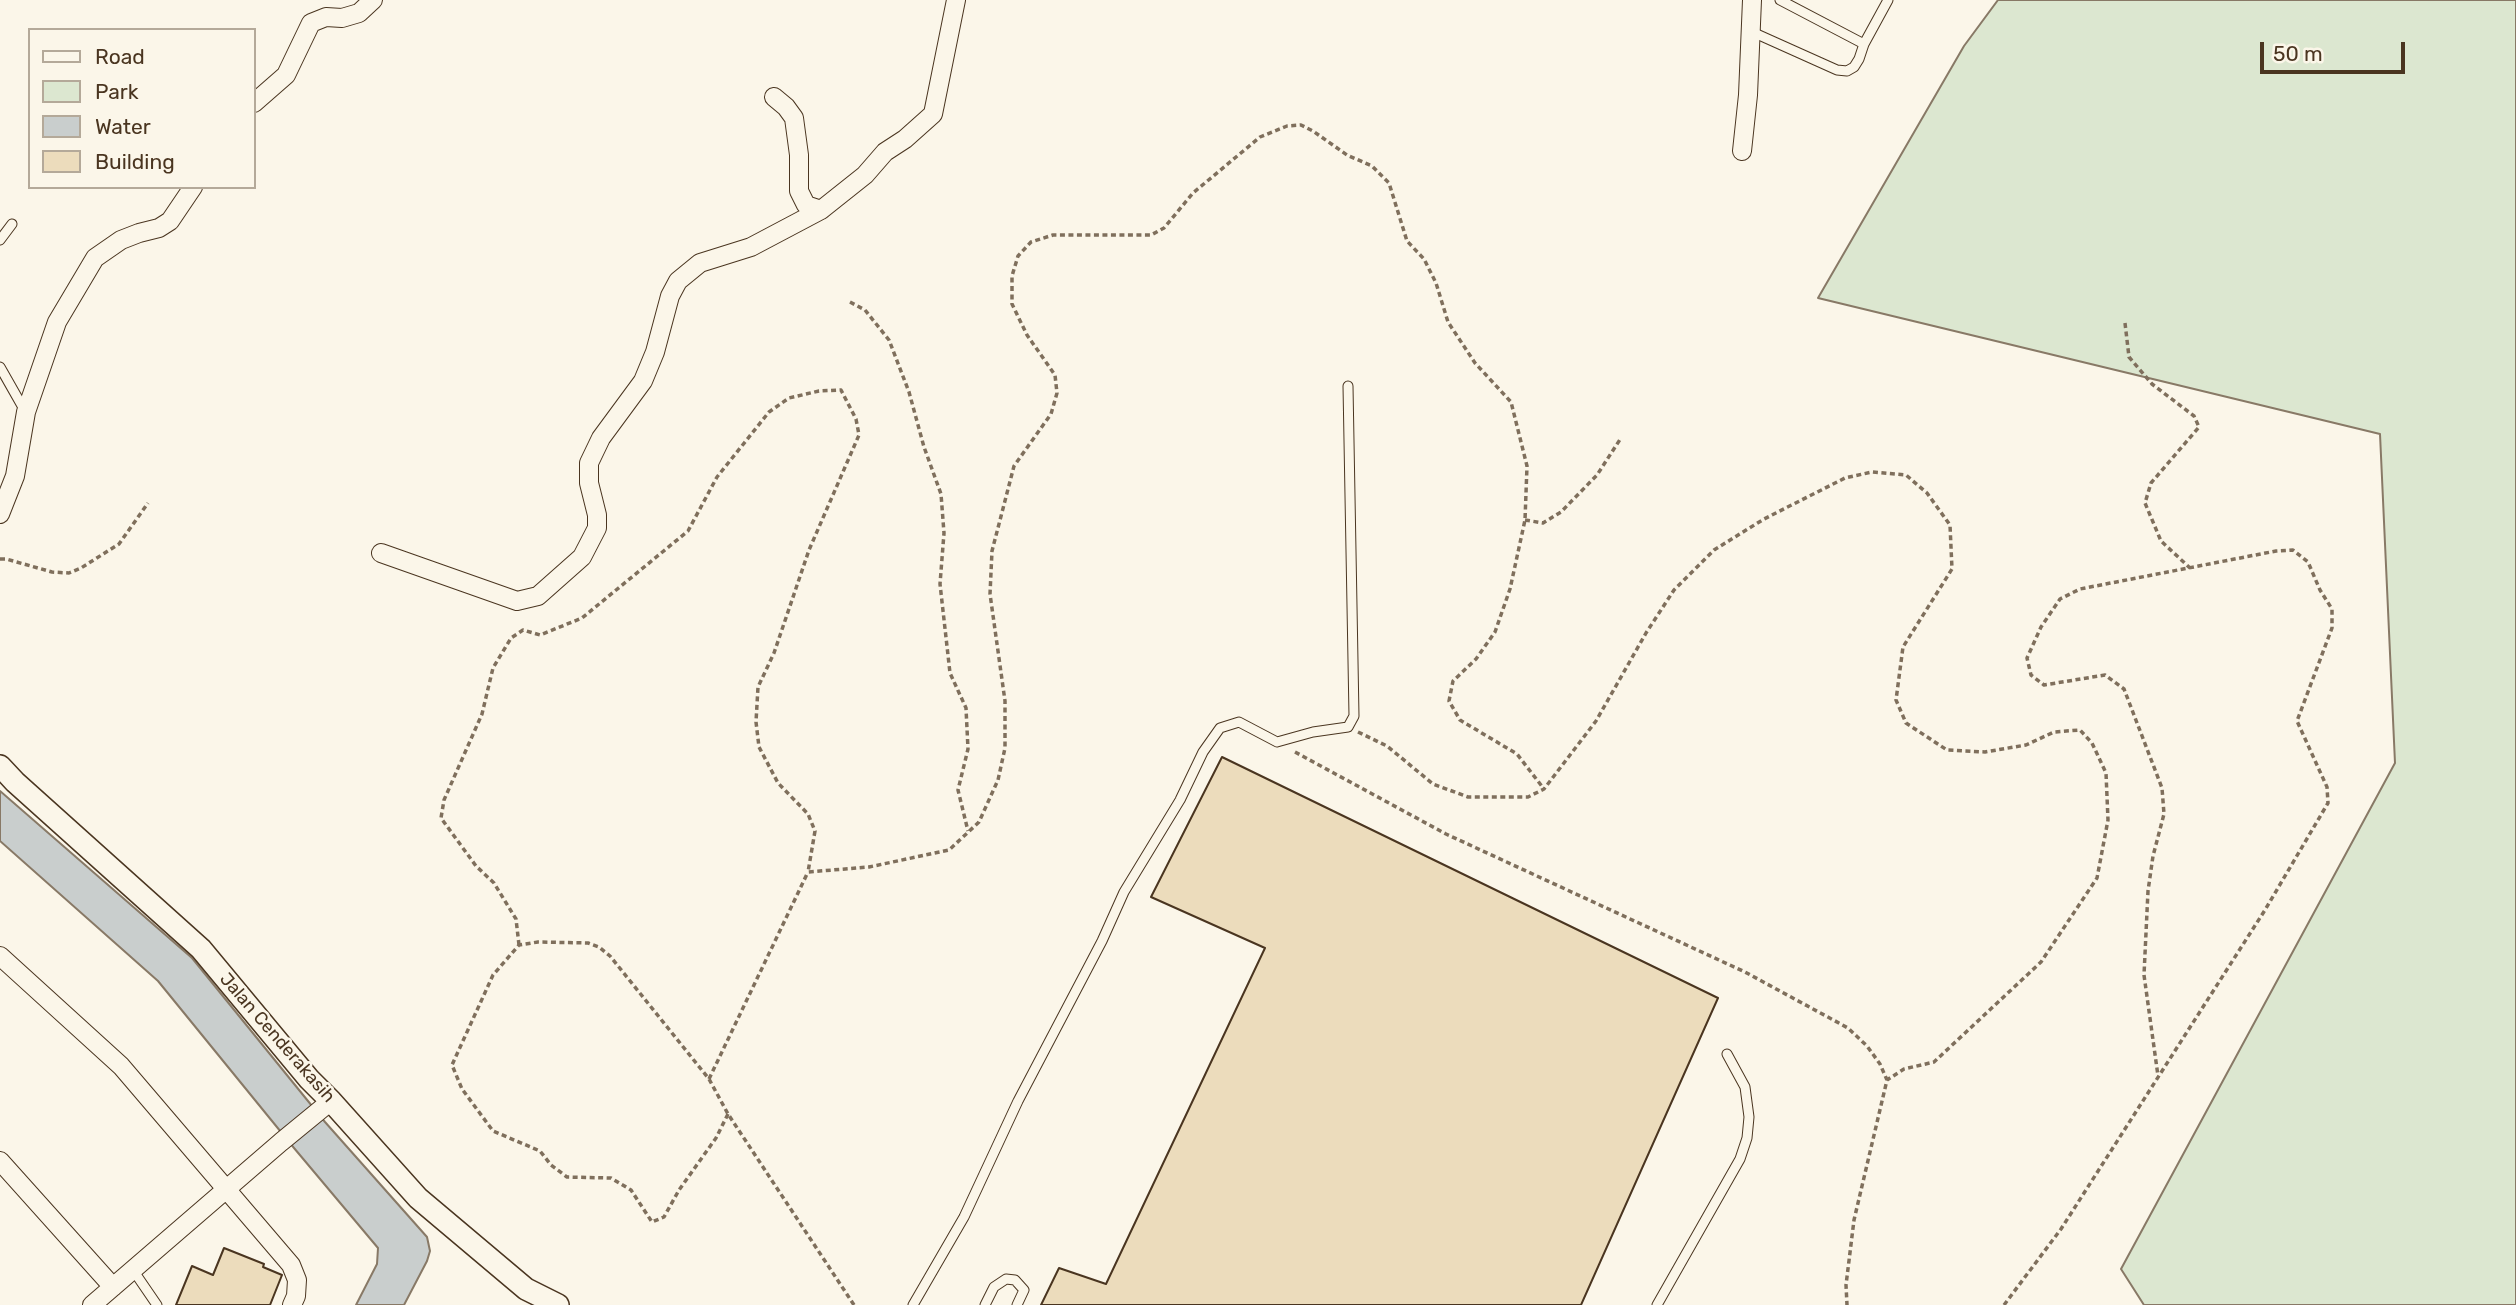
<!DOCTYPE html>
<html>
<head>
<meta charset="utf-8">
<style>
  body { margin:0 }
  #map { position:relative; width:2516px; height:1305px; overflow:hidden; background:#fbf6e9; font-family:Rubik,sans-serif }
  canvas { display:block }
  .legend { position:absolute; left:28px; top:28px; width:228px; height:161px; box-sizing:border-box; background:#fbf6e9; border:2px solid #b4a999; margin:0; padding:9px 12px; list-style:none; font-size:21px; color:#4a3520 }
  .legend li { display:flex; align-items:center; gap:14px; height:35px }
  .legend b { width:35px; border:2px solid #b4a999 }
  .scale { position:absolute; left:2260px; top:42px; width:145px; height:32px; box-sizing:border-box; border:4px solid #4a3520; border-top:0; padding-left:9px; font-size:21px; line-height:24px; white-space:nowrap; color:#4a3520; -webkit-text-stroke:5px #fbf6e9; paint-order:stroke }
</style>
</head>
<body>
<div id="map">
<canvas width="2516" height="1305"></canvas>
<ul class="legend">
<li><b style="height:9px;background:#fbf6e9"></b>Road</li>
<li><b style="height:19px;background:#dce7d0"></b>Park</li>
<li><b style="height:19px;background:#c9cecd"></b>Water</li>
<li><b style="height:19px;background:#ecdcbc"></b>Building</li>
</ul>
<div class="scale">50 m</div>
</div>
<script>
const context = document.querySelector('canvas').getContext('2d');
context.lineJoin = 'round';
function fill(path, color) { context.fillStyle = color; context.fill(path, 'evenodd'); }
const toPath = rows => new Path2D(rows.map(r => 'M' + r).join(''));
function stroke(path, color, width, dash) { context.strokeStyle = color; context.lineWidth = width; context.lineCap = dash ? 'butt' : 'round'; context.setLineDash(dash || []); context.stroke(path); }
function write(font, color, halo, rows, align = 'center') {
  context.font = font + ' Rubik,sans-serif'; context.lineWidth = 5; context.setLineDash([]); context.textBaseline = 'middle'; context.strokeStyle = halo; context.fillStyle = color; for (const [text, x, y, turn = 0] of rows) {
    context.save(); context.translate(x, y); context.rotate((+turn || 0) * Math.PI / 180); context.textAlign = isNaN(turn) ? turn : align; if (halo) context.strokeText(text, 0, 0); context.fillText(text, 0, 0); context.restore();
  }
}
const green = toPath([
  [1998,0,2516,0,2516,1305,2144,1305,2121,1269,2395,763,2380,434,1818,298,1964,46,1998,0]
]);
fill(green, '#dce7d0');
stroke(green, '#887966', 2);
const water = toPath([
  [0,791,192,958,325,1122,427,1237,430,1251,427,1261,404,1305,356,1305,377,1264,378,1248,294,1148,158,981,0,841,0,791]
]);
fill(water, '#c9cecd');
stroke(water, '#887966', 2);
const building = toPath([
  [1222,757,1718,998,1581,1305,1041,1305,1059,1268,1106,1284,1265,948,1151,897,1222,757],
  [224,1248,264,1264,263,1267,282,1275,270,1305,176,1305,192,1266,213,1275,224,1248]
]);
fill(building, '#ecdcbc');
stroke(building, '#4a3520', 2);
const service = toPath([
  [1780,0,1864,44],
  [1750,31,1837,70,1847,71,1854,67,1859,59,1864,44,1888,0],
  [0,240,12,224],
  [0,367,25,411],
  [133,1270,157,1305],
  [913,1305,964,1217,1018,1101,1102,941,1124,892,1180,800,1203,752,1220,728,1239,722,1277,742,1313,732,1348,727,1354,716,1348,386],
  [985,1305,994,1287,1006,1279,1015,1280,1024,1290,1017,1305],
  [1657,1305,1740,1159,1747,1138,1749,1117,1745,1087,1727,1054]
]);
const minor = toPath([
  [774,97,786,107,794,118,799,155,799,191,806,205,821,210],
  [254,103,286,75,311,23,326,17,342,18,359,13,373,0],
  [1742,151,1748,95,1752,0],
  [0,514,15,476,26,412,57,322,95,258,121,240,139,233,159,228,170,221,193,187],
  [381,553,517,601,538,596,582,557,597,528,597,515,589,483,589,463,601,438,643,381,655,352,670,296,678,281,700,263,751,247,821,210,865,175,885,152,905,139,933,114,956,0],
  [0,956,121,1066,291,1265,297,1280,296,1296,292,1305],
  [0,1161,113,1287],
  [92,1305,281,1142,331,1101]
]);
const tertiary = toPath([
  [0,766,15,782,201,949,309,1079,331,1101,418,1198,526,1289,558,1305]
]);
stroke(service, '#4a3520', 11);
stroke(minor, '#4a3520', 20);
stroke(tertiary, '#4a3520', 24);
stroke(toPath([
  [850,302,865,310,889,340,909,392,924,447,941,494,944,533,940,584,950,673,966,708,968,749,958,790,968,831],
  [2125,323,2129,357,2152,384,2194,416,2199,427,2151,483,2145,503,2161,541,2190,568],
  [1525,520,1543,523,1561,512,1597,475,1621,438],
  [0,559,6,559,52,572,69,573,81,568,119,544,148,503],
  [1358,732,1387,746,1433,784,1468,797,1528,797,1544,789,1596,721,1646,633,1674,590,1714,550,1764,519,1845,478,1872,472,1906,475,1927,493,1950,525,1952,569,1903,647,1896,700,1906,723,1947,750,1985,752,2026,745,2054,732,2080,730,2092,743,2106,773,2108,820,2097,878,2041,962,1934,1062,1904,1069,1887,1080],
  [1295,752,1446,834,1745,972,1848,1028,1867,1046,1880,1064,1887,1080,1854,1220,1846,1285,1847,1305],
  [519,945,516,919,494,883,476,866,441,818,444,800,482,714,493,668,511,638,523,630,540,635,582,618,688,531,717,477,769,412,789,398,819,391,841,390,856,419,859,435,809,550,774,653,758,687,756,722,759,747,778,783,808,814,815,831,808,872,869,867,949,850,979,822,998,780,1005,748,1005,701,990,594,992,551,1014,466,1051,414,1057,393,1055,375,1027,335,1012,304,1012,276,1018,256,1031,242,1053,235,1151,235,1164,228,1193,193,1260,137,1287,126,1301,125,1313,131,1347,155,1372,166,1389,183,1407,241,1424,259,1436,283,1448,322,1475,363,1511,402,1527,466,1525,520,1510,589,1495,632,1476,659,1453,681,1449,701,1460,720,1517,754,1544,789],
  [709,1079,808,872],
  [728,1114,716,1138,679,1190,664,1217,652,1222,631,1190,611,1178,567,1177,551,1165,540,1151,493,1131,462,1089,452,1065,493,975,519,945,538,942,588,943,599,947,610,956,709,1079,728,1114,854,1305],
  [2004,1305,2061,1229,2265,910,2328,803,2327,787,2297,721,2332,628,2332,609,2320,590,2308,562,2293,550,2276,551,2080,589,2060,599,2041,627,2027,658,2031,675,2044,685,2105,675,2124,689,2162,788,2164,814,2153,856,2148,891,2144,975,2158,1076]
]), '#7f6f5c', 3.5, [5, 3.5]);
stroke(service, '#fbf6e9', 9);
stroke(minor, '#fbf6e9', 18);
stroke(tertiary, '#fbf6e9', 21);
write('18px', '#4a3520', '#fbf6e9', [
  ["Jalan Cenderakasih",277,1038,49]
]);
</script>
</body>
</html>
